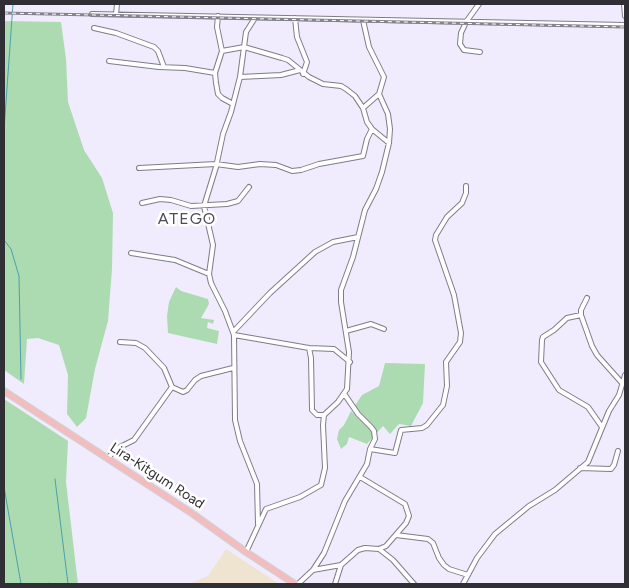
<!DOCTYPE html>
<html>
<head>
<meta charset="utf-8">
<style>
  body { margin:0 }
  #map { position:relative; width:629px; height:588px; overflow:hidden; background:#f0ecfd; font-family:Figtree,sans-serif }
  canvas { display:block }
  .frame { position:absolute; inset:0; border:5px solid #302f35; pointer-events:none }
</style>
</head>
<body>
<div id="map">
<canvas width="629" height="588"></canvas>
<div class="frame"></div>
</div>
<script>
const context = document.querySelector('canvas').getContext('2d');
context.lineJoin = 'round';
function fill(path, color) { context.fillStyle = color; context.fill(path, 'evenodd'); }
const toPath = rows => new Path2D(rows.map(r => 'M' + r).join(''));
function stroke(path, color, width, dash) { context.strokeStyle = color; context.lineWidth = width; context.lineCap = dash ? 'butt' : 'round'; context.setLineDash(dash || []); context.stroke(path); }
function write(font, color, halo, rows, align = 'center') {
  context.font = font + ' Figtree,sans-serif'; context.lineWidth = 5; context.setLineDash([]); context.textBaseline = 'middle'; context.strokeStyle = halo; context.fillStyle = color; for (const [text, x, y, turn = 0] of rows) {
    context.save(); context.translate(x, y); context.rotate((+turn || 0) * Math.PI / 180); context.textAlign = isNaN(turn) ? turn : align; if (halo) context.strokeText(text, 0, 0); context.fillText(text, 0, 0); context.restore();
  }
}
fill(toPath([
  [226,549,279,584,189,584,208,576]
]), '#eee4cf');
fill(toPath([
  [4,21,61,22,66,59,68,102,84,150,102,178,113,213,112,269,108,321,95,369,86,418,77,427,67,414,68,375,59,345,38,338,27,339,24,384,4,370],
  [176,287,181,291,208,299,209,304,201,318,214,320,213,324,208,322,207,328,219,331,217,344,168,333,167,316,169,302],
  [385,363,425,364,423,403,411,426,399,424,390,434,383,426,367,444,349,437,347,444,341,449,337,439,339,430,344,425,351,411,360,420,362,416,354,407,362,395,379,386],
  [4,399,68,441,66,482,78,584,4,584]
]), '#acdbb2');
stroke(toPath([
  [4,130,13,4],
  [4,240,11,249,19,276,21,379],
  [55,479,68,584],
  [4,487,21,584],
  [49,583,49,584]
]), '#4ba1ac', 1);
const minor = toPath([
  [479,4,466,22,461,33,460,44,464,50,480,52],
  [624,4,625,16],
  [92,14,625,25],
  [116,14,117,4],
  [218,16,217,27,222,51,215,73,216,83,218,94,222,98,233,104],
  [295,18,297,37,307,62,303,74],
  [94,28,116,33,154,47,158,51,164,67],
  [222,51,244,47,282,58,288,60,309,77,323,84,341,86,346,89,355,96,363,108,367,122,372,129,389,143],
  [109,61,159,67,185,68,215,73],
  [240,77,246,32,255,18],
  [363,108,379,94],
  [139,168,216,164,238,167,260,164,276,165,292,171,301,170,319,164,363,156,367,139,372,129],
  [142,203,160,199,171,200,191,206,227,204,238,201,249,187],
  [131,253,175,260,209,274],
  [587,298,581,310,581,315,592,346,597,355,622,383],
  [581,315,567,318,554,330,543,337,542,340,541,362,559,390,588,407,602,427],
  [346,331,371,324,384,329],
  [233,332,270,293,315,252,333,242,358,237],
  [234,335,309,348,311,358,312,410,317,415,324,415],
  [120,342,136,343,145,348,164,368,172,387,183,392,187,390,195,380,201,376,233,368],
  [309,348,334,349,350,362],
  [370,449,395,453,401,430,422,428,427,425,443,405,447,386,446,362,460,342,461,333,454,295,435,240,436,235,447,217,462,203,466,193,466,186],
  [108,458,116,449,134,440,172,387],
  [580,468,611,469,614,465,618,451],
  [258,524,257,484,240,441,235,420,234,335,225,311,211,283,209,274,213,245,204,206,216,167,223,134,231,112,240,77,281,75,300,70],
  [396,535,428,539,433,543,439,558,444,565,449,569,468,575],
  [379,549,393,560,414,584],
  [246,552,266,509,300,497,321,485,325,468,323,425,324,415,338,402,347,389,349,352,341,302,341,290,353,257,365,210,376,189,382,172,389,143,390,129,388,114,379,94,384,77,369,47,363,20],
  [313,570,341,565,358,550,365,548,379,549,386,546,406,523,409,516,405,504,360,477],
  [298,584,313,570,324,553,345,501,367,464,370,449,375,439,374,431,371,427,358,414,345,395],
  [335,584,341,565],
  [463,584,477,558,495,534,529,506,555,490,588,462,609,411,619,395,625,375]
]);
const primary = toPath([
  [4,391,193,514,246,552,295,584]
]);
stroke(minor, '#7f7c8a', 6);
stroke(primary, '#d1d1d3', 8);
stroke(minor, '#fff', 4);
stroke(primary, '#f4bcbe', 5.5);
const rail = toPath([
  [4,13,625,27]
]);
stroke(rail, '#85838e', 3);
stroke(rail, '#fff', 1, [4]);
write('14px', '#302f35', '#fff', [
  ["Lira-Kitgum Road",157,476,33]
]);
context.letterSpacing = '1px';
write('16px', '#4f4c5a', '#fff', [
  ["ATEGO",187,219]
]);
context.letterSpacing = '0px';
</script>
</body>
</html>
